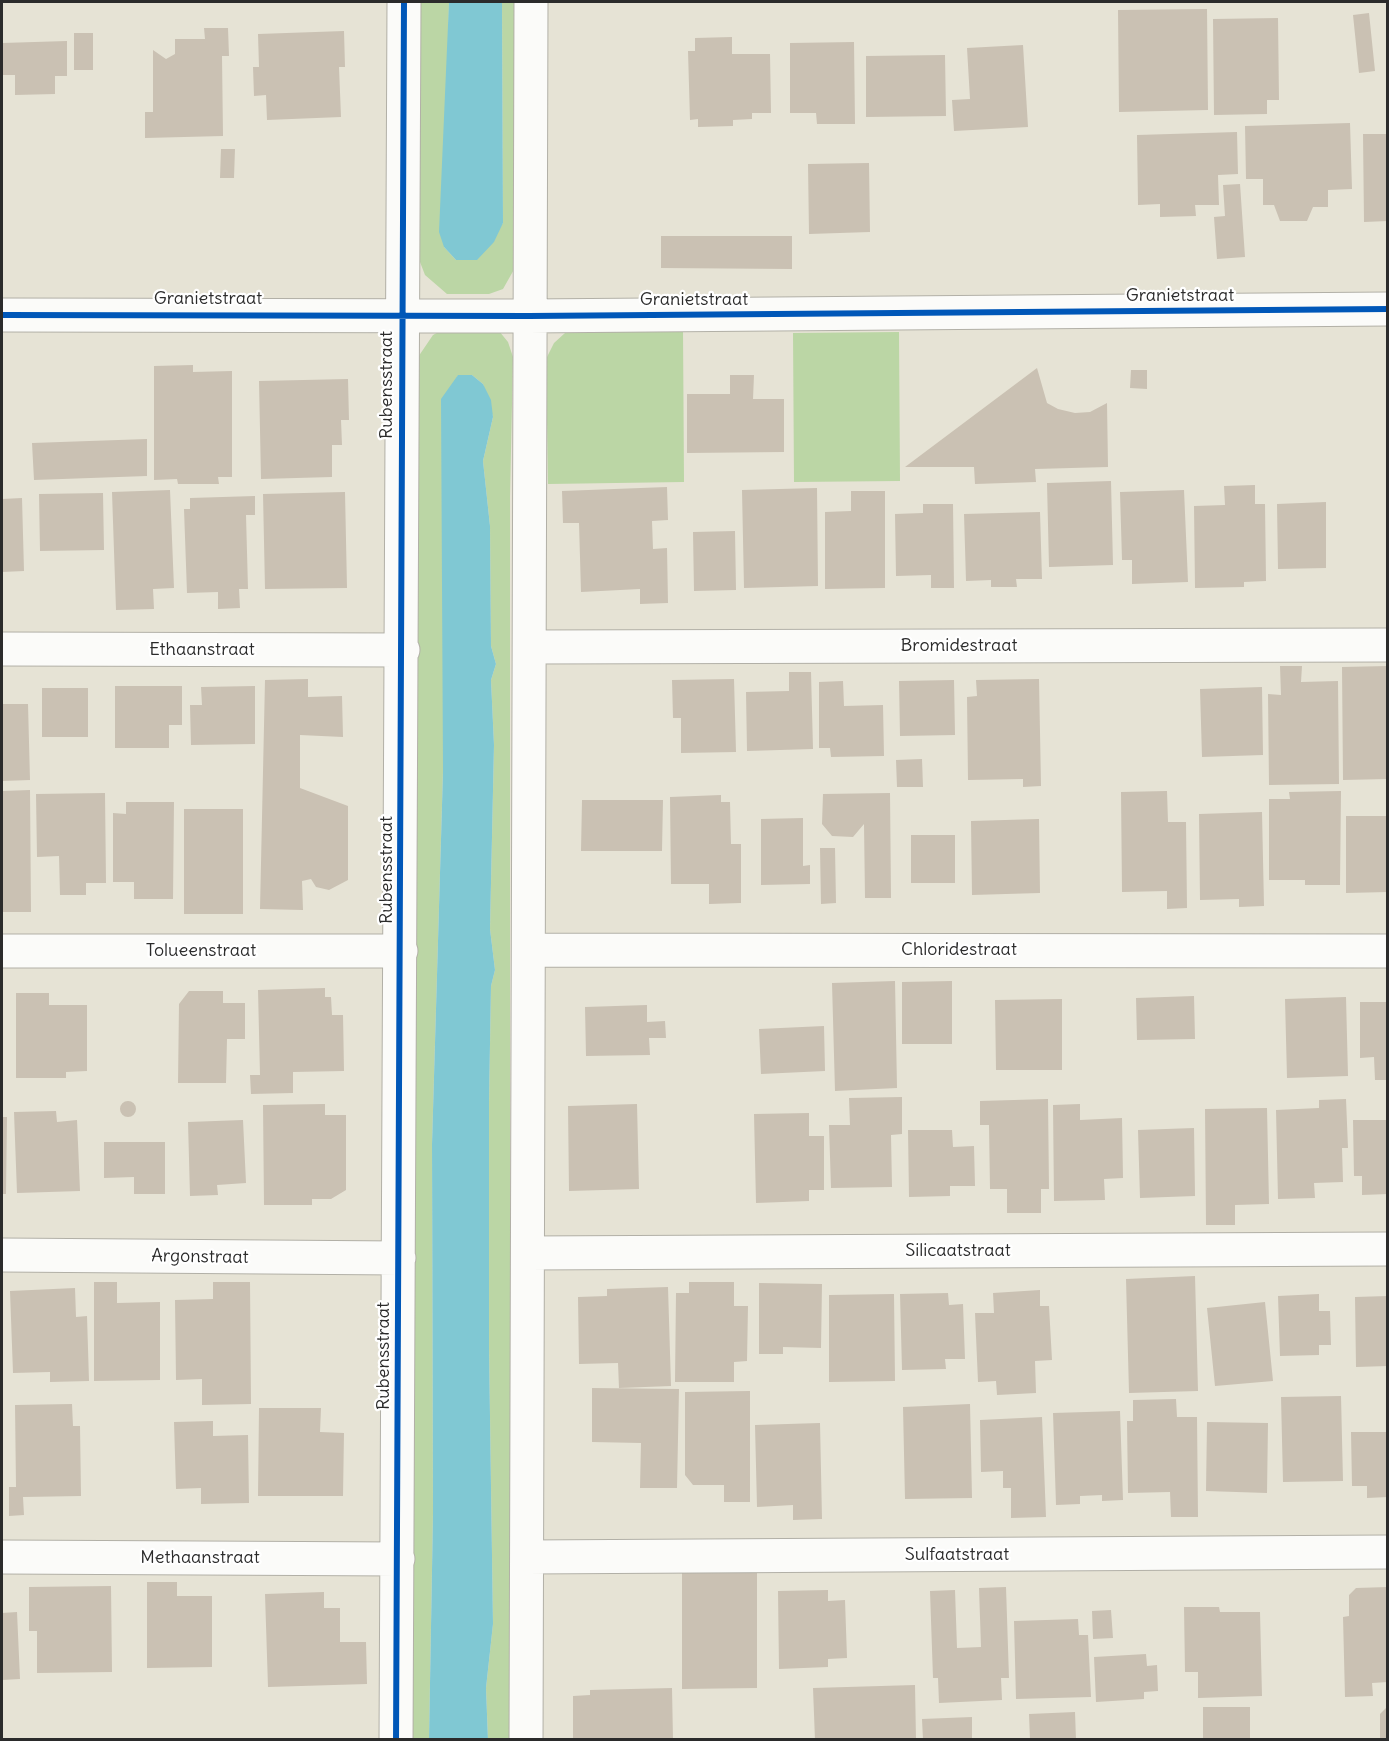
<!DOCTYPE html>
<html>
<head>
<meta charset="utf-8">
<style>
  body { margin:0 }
  #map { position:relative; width:1389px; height:1741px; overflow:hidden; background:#e6e3d5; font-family:Delius,sans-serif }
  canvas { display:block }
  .frame { position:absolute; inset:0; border:3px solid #2b2b2b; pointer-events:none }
</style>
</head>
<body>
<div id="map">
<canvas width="1389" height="1741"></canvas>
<div class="frame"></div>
</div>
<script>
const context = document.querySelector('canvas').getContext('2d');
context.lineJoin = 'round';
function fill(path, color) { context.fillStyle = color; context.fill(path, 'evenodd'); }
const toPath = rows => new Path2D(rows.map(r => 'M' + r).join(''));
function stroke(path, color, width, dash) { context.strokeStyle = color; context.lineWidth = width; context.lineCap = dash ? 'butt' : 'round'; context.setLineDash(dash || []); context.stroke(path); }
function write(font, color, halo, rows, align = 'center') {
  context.font = font + ' Delius,sans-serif'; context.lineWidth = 4.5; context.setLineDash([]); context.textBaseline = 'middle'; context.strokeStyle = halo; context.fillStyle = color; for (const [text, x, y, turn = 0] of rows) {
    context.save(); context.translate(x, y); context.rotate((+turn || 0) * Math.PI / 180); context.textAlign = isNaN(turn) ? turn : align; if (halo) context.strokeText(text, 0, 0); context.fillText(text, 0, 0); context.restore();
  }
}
fill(toPath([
  [418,2,449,2,444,247,456,260,477,259,503,223,502,2,517,2,516,266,503,289,489,294,447,294,425,275,420,262],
  [444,329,499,331,508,342,513,357,510,496,510,1739,488,1739,486,1688,493,1624,489,1347,489,1102,491,986,495,970,490,929,494,745,491,680,496,664,491,646,490,526,483,461,493,417,483,384,472,375,457,376,443,771,432,1144,433,1513,429,1739,412,1740,415,1273,414,363,433,335],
  [580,330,683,330,684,482,548,484,546,359,554,343,565,333],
  [899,332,900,481,794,482,793,333]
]), '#bbd6a5');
fill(toPath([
  [449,2,502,2,503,223,494,242,477,260,456,260,444,247,439,232],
  [458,375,472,375,483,384,491,400,493,417,483,461,490,526,491,646,496,664,491,680,494,745,490,929,495,970,491,986,489,1102,489,1347,493,1624,486,1688,488,1740,429,1739,433,1513,432,1144,443,771,441,399]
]), '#80c8d3');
fill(toPath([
  [1207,9,1208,110,1119,112,1118,10],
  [1369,13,1375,71,1359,73,1353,15],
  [1278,18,1279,100,1267,100,1267,114,1214,115,1213,19],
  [204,28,228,28,229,56,222,56,223,136,145,138,145,112,153,112,153,50,166,59,175,54,175,39,205,39],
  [344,31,345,67,339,67,341,117,267,120,266,95,254,96,253,67,259,67,258,34],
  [74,33,93,33,93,70,74,70],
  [732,37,732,54,770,54,771,113,752,113,752,119,733,120,733,126,698,127,698,119,690,120,688,51,695,51,695,38],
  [67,41,67,76,55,76,55,94,15,95,15,75,2,75,2,43],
  [854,42,855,124,817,124,816,113,790,113,790,43],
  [1023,45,1028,127,954,131,952,100,970,99,967,48],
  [945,55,946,116,866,117,866,56],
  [1350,123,1352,189,1328,190,1328,207,1313,207,1307,221,1280,221,1274,205,1263,205,1263,179,1246,179,1245,126],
  [1237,132,1238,174,1218,175,1219,205,1195,205,1196,216,1160,217,1160,204,1138,205,1137,135],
  [1363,134,1388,134,1388,221,1364,222],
  [221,149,235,149,234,178,220,178],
  [869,163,870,232,809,234,808,164],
  [1240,184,1245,257,1217,259,1214,217,1225,216,1223,185],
  [661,236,792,236,792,269,661,268],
  [193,365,193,372,232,371,232,477,218,477,219,484,178,484,177,479,154,480,154,366],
  [1037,368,1047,403,1058,409,1075,413,1090,412,1107,403,1108,467,1035,469,1036,482,975,484,974,467,905,467],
  [1131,370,1147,370,1147,389,1130,388],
  [730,375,754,375,753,399,784,399,784,452,687,453,687,394,730,394],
  [348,379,349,420,341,420,342,445,332,445,332,477,261,479,259,381],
  [147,439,147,476,34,480,32,443],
  [1111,481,1113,565,1049,567,1047,483],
  [1255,485,1255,504,1265,504,1266,581,1244,582,1244,587,1195,588,1194,506,1225,505,1224,486],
  [667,487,668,520,652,521,653,549,667,548,668,603,640,604,640,589,581,592,579,523,563,523,562,491],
  [817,488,818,586,744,588,742,490],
  [170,490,174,588,153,589,154,609,116,610,112,492],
  [1184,490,1188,582,1132,584,1132,560,1122,560,1120,492],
  [851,491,885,491,885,588,825,589,825,512,851,511],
  [345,492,347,588,265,589,263,494],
  [103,493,104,550,40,551,39,494],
  [255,496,255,515,246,515,248,589,239,589,240,608,218,609,218,592,187,593,184,509,190,509,190,498],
  [22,498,24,571,2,572,2,499],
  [1326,502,1326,568,1278,569,1277,504],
  [923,504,953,504,954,588,931,588,931,575,896,576,895,514,923,513],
  [1040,512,1042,579,1016,579,1017,587,991,587,991,580,966,581,964,514],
  [735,531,736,590,694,591,693,532],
  [1280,666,1302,666,1301,682,1338,681,1339,784,1269,785,1268,694,1281,695],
  [1388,666,1388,779,1343,780,1342,667],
  [789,672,811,672,813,749,747,751,746,692,789,691],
  [308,679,308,697,342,696,343,737,300,735,300,788,348,806,348,880,329,890,316,887,311,879,302,881,303,910,260,909,265,680],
  [734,679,736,752,681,753,681,718,673,718,672,680],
  [1039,679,1041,786,1023,787,1023,779,968,780,967,697,977,696,976,680],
  [954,680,955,735,900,736,899,681],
  [843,681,844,706,883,705,884,756,831,757,830,748,819,748,819,682],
  [115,686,182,686,182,725,169,725,169,748,115,748],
  [255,686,255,744,191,745,190,705,202,705,201,687],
  [1262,687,1263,755,1202,757,1200,689],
  [42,688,88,688,88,737,42,737],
  [2,704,28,704,30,780,2,781],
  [922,759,923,787,897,787,896,760],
  [30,790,31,912,2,912,2,791],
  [1167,791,1168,822,1186,822,1187,908,1167,909,1167,891,1122,892,1121,792],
  [1341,791,1340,885,1305,885,1305,880,1269,880,1269,799,1290,799,1289,792],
  [105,793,106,883,86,883,86,895,60,895,59,856,37,857,36,794],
  [890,793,891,898,865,898,864,824,853,837,832,836,822,824,823,794],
  [721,795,721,802,730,802,731,844,741,844,741,903,709,904,709,884,671,884,670,797],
  [582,800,663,800,662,851,581,851],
  [126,802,174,802,173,899,134,899,134,882,113,882,113,813,126,814],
  [184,809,243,809,243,914,184,914],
  [1262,812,1264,906,1239,907,1239,899,1200,900,1199,814],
  [1346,816,1388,816,1388,892,1346,893],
  [803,818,803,866,810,865,810,884,761,885,761,819],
  [1039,819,1040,893,972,895,971,821],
  [911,835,955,835,955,883,911,883],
  [820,848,835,848,836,903,821,904],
  [895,981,897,1088,835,1091,832,983],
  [952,981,952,1044,902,1044,902,982],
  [325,988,325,997,331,997,332,1015,343,1015,344,1071,293,1072,293,1093,251,1094,250,1075,260,1075,258,990],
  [189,991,223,991,223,1003,245,1003,245,1039,227,1039,226,1083,178,1083,179,1004],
  [16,993,49,993,49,1005,87,1005,87,1071,66,1072,66,1078,16,1078],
  [1194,996,1195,1039,1137,1040,1136,998],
  [1346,997,1348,1076,1287,1078,1285,999],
  [1062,999,1062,1070,996,1070,995,1000],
  [1360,1002,1388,1002,1388,1080,1375,1080,1374,1057,1360,1058],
  [647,1005,647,1022,665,1021,666,1038,649,1038,650,1055,586,1056,585,1007],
  [824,1026,825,1071,761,1074,759,1029],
  [902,1097,902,1134,891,1135,892,1187,831,1188,829,1125,850,1125,849,1098],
  [1048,1099,1049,1189,1041,1189,1041,1213,1007,1213,1007,1189,990,1189,989,1125,980,1125,980,1101],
  [1346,1099,1348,1148,1342,1148,1343,1182,1314,1183,1315,1198,1278,1199,1276,1110,1319,1108,1319,1100],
  '120 1109a8 8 0 1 1 16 0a8 8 0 1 1-16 0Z',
  [325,1104,325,1115,346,1115,346,1190,331,1199,312,1199,312,1205,264,1205,263,1105],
  [637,1104,639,1189,569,1191,568,1106],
  [1080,1104,1080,1120,1122,1118,1123,1178,1104,1179,1105,1200,1054,1201,1053,1105],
  [1267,1108,1269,1204,1235,1205,1235,1225,1206,1225,1205,1109],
  [56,1111,57,1122,77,1120,80,1191,17,1193,14,1112],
  [809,1113,809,1136,824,1136,824,1190,809,1190,809,1201,756,1203,754,1114],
  [2,1117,7,1117,6,1194,2,1194],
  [243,1120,246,1183,217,1185,218,1195,190,1196,188,1122],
  [1353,1120,1388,1120,1388,1194,1362,1195,1362,1176,1354,1176],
  [1194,1128,1195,1196,1140,1198,1138,1130],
  [908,1130,952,1130,953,1147,974,1146,975,1186,950,1186,950,1196,909,1197],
  [104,1142,165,1142,165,1194,134,1194,134,1177,104,1178],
  [1195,1276,1198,1391,1129,1393,1126,1279],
  [94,1282,117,1282,117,1303,160,1302,160,1380,94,1381],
  [213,1282,250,1282,251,1404,202,1405,202,1379,176,1380,175,1300,213,1299],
  [689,1282,734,1282,734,1306,748,1306,747,1361,734,1362,734,1382,675,1382,676,1293,689,1293],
  [759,1283,822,1284,821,1348,783,1347,783,1354,759,1354],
  [668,1287,671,1386,619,1388,618,1363,579,1364,578,1297,607,1296,607,1289],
  [75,1288,76,1317,87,1316,89,1381,50,1382,50,1372,13,1373,10,1291],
  [1040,1290,1040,1306,1049,1306,1052,1360,1035,1361,1036,1393,997,1395,996,1381,978,1382,975,1313,994,1313,993,1293],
  [948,1293,949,1305,963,1304,965,1359,945,1359,946,1369,902,1370,900,1294],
  [894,1294,895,1381,829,1382,829,1295],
  [1319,1294,1319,1311,1330,1311,1331,1345,1319,1345,1319,1355,1280,1356,1278,1296],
  [1388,1296,1388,1366,1356,1367,1355,1297],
  [1265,1302,1273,1381,1215,1386,1207,1308],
  [592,1388,679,1389,677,1488,640,1488,641,1443,592,1442],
  [750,1391,750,1502,724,1502,724,1485,693,1485,685,1475,685,1392],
  [1341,1396,1343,1481,1283,1482,1281,1397],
  [1176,1399,1177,1417,1197,1417,1198,1517,1171,1517,1170,1492,1128,1493,1127,1421,1133,1421,1133,1400],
  [72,1404,73,1426,80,1426,81,1496,23,1497,24,1515,9,1516,9,1487,16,1487,15,1405],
  [970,1404,972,1498,905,1499,903,1407],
  [259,1408,321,1408,320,1432,344,1433,343,1496,258,1496],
  [1120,1411,1123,1500,1102,1501,1102,1495,1080,1496,1080,1504,1056,1505,1053,1413],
  [1042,1417,1046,1517,1011,1518,1011,1488,1003,1488,1003,1471,981,1472,980,1420],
  [213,1421,213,1436,248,1435,249,1503,201,1504,201,1488,176,1489,174,1422],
  [1207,1422,1268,1423,1267,1493,1206,1491],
  [820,1423,822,1519,793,1520,793,1505,757,1507,755,1425],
  [1351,1432,1388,1432,1388,1497,1367,1498,1367,1486,1352,1486],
  [757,1570,757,1688,682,1689,682,1571],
  [147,1582,177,1582,177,1596,212,1596,212,1667,147,1668],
  [111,1586,112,1672,37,1673,37,1631,29,1631,29,1587],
  [1006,1587,1009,1678,1001,1678,1002,1700,939,1703,938,1678,933,1678,930,1591,955,1590,957,1648,981,1647,979,1588],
  [1388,1587,1388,1682,1372,1683,1373,1696,1345,1697,1343,1617,1349,1616,1349,1595,1356,1588],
  [828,1590,828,1601,845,1600,847,1658,828,1659,828,1667,779,1669,778,1591],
  [324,1592,324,1608,340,1608,340,1642,366,1642,367,1684,268,1687,265,1594],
  [1184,1607,1219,1607,1220,1612,1260,1612,1262,1696,1198,1698,1198,1672,1185,1672],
  [1111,1610,1113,1638,1093,1639,1092,1611],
  [17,1612,20,1679,2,1680,2,1613],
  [1078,1619,1079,1635,1088,1635,1091,1697,1016,1699,1014,1621],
  [1146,1654,1147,1666,1157,1665,1158,1691,1144,1692,1144,1699,1096,1702,1094,1657],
  [915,1685,916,1740,815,1740,813,1688],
  [672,1688,673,1740,573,1738,573,1696,590,1695,590,1690],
  [1388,1706,1388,1740,1380,1740,1380,1714],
  [1203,1707,1250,1707,1250,1740,1203,1740],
  [1075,1712,1076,1740,1030,1740,1029,1714],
  [972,1717,972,1740,923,1740,922,1719]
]), '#cac1b3');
const minor = toPath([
  [2,315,529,316,1388,309],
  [530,647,1388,645],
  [2,649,403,650],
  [530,950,1388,951],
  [2,951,401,951],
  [528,1253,1388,1249],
  [2,1255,399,1258],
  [2,1557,398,1559],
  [527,1557,1388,1552],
  [396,1740,404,2],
  [526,1740,531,2]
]);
stroke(minor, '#b2b0a7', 35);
stroke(minor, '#fbfbf9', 33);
stroke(toPath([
  [2,315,529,316,1388,309],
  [396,1740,404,2]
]), '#0057b8', 6);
write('18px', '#2b2b2b', '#fff', [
  ["Granietstraat",1180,296],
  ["Granietstraat",208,299],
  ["Granietstraat",694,300],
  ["Rubensstraat",387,385,-90],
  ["Bromidestraat",959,646],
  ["Ethaanstraat",202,650],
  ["Rubensstraat",387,870,-90],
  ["Chloridestraat",959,950],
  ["Tolueenstraat",201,951],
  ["Silicaatstraat",958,1251],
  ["Argonstraat",200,1257,1],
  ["Rubensstraat",384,1356,-90],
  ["Sulfaatstraat",957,1555],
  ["Methaanstraat",200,1558]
]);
</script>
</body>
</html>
